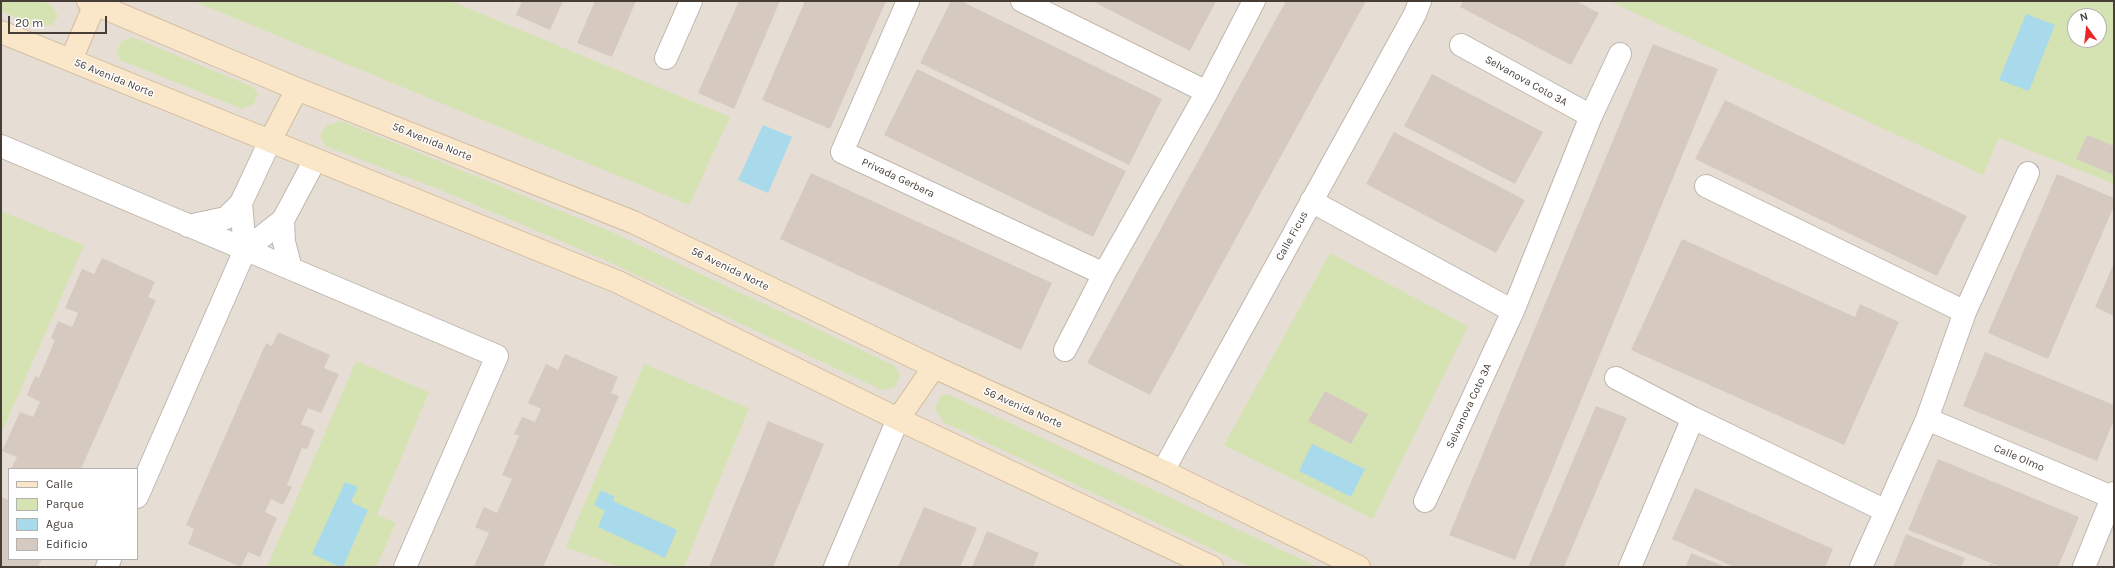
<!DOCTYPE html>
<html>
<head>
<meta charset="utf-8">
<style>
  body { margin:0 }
  #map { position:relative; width:2115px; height:568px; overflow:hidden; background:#f2ede7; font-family:Karla,sans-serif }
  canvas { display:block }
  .frame { position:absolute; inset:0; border:2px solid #453d36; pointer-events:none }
  .legend { position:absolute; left:8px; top:468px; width:130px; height:92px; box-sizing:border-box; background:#fff; border:1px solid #b5b1af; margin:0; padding:5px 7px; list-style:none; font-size:12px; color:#453d36 }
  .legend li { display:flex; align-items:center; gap:8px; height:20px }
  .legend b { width:20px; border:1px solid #b5b1af }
  .north { position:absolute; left:2067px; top:8px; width:40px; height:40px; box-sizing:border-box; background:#fff; border:1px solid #b5b1af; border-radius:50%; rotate:345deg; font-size:11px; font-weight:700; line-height:16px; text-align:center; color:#453d36 }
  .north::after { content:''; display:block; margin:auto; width:14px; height:18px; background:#ea2727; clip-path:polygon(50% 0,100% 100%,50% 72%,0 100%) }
  .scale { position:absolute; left:8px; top:16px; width:99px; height:18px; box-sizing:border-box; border:2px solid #453d36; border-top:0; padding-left:5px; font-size:12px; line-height:14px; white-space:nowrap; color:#453d36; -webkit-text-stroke:3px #fff; paint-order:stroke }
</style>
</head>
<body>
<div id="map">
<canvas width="2115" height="568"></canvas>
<div class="frame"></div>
<ul class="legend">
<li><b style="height:5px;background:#fae7c9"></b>Calle</li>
<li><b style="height:11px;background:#d5e3b3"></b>Parque</li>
<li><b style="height:11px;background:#a8daeb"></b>Agua</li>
<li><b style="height:11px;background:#d6cac0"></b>Edificio</li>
</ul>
<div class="north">N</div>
<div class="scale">20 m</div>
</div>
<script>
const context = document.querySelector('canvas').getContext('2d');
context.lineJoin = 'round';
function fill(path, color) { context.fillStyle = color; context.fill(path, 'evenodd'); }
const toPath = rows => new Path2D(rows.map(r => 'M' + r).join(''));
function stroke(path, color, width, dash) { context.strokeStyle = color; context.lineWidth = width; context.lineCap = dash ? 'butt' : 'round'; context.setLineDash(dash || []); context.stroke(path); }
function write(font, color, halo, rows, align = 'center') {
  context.font = font + ' Karla,sans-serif'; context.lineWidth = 3; context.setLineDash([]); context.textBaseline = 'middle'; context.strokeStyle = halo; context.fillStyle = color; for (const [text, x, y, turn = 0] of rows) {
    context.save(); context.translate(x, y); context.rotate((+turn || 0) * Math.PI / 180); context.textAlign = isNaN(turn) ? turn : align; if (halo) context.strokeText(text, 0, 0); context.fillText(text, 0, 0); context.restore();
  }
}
fill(toPath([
  [1,1,2114,1,2114,567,1,567],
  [2075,16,2099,16,2099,40,2075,40],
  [9,469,137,469,137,559,9,559]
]), '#e6ded5');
fill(toPath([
  [1,1,42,1,53,6,58,16,53,25,35,26,1,11],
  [193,1,451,1,730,117,689,205],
  [1609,1,2114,1,2114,184,1999,138,1983,175],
  [2075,16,2099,16,2099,40,2075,40],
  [132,37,253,87,258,94,254,104,242,109,120,60,117,51,121,42],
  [341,121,607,230,792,317,895,366,900,376,895,387,882,390,596,256,438,189,325,146,320,135,327,125],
  [1,211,84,245,1,434],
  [1330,253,1468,326,1373,519,1224,445],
  [356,361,429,392,377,515,396,523,376,567,267,567],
  [644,364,749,408,684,567,619,567,566,547],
  [941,395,950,395,1318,567,1250,567,943,422,935,408]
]), '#d5e3b3');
fill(toPath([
  [2026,14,2055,25,2029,91,1999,80],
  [763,125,792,137,768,193,738,180],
  [1312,444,1365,469,1351,497,1299,471],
  [345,482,358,487,351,502,368,510,343,567,340,567,312,554],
  [601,490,615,497,613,501,677,530,665,558,598,527,605,511,594,505]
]), '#a8daeb');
fill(toPath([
  [522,1,563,1,550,30,516,15],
  [595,1,636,1,612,57,577,43],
  [739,1,780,1,734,109,698,93],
  [805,1,886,1,830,129,762,100],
  [951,1,961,1,1162,99,1129,165,920,63],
  [1092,1,1216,1,1190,51],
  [1286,1,1366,1,1150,395,1087,363],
  [1463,1,1576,1,1599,13,1571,65,1460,7],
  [1653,44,1718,69,1515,560,1449,535],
  [917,69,1126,171,1093,237,884,135],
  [1432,74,1543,132,1515,184,1404,126],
  [1725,100,1967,216,1937,276,1695,159],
  [1394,132,1525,200,1496,253,1366,184],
  [2087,135,2114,146,2114,175,2076,159],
  [811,173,1052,283,1021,350,780,239],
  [2057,174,2114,198,2114,206,2048,359,1988,333],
  [1682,239,1855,317,1860,304,1899,322,1844,445,1631,350],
  [102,258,155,282,148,297,156,300,81,469,11,469,17,457,2,451,20,412,33,417,40,402,27,395,35,376,39,378,55,340,51,338,58,321,72,327,78,313,65,308,82,269,94,274],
  [2114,263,2114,316,2095,307],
  [278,332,330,355,324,368,339,374,321,413,308,408,301,424,315,430,307,449,302,448,287,485,292,487,283,505,271,499,265,512,277,518,260,557,248,552,241,567,188,544,194,529,186,525,266,343,272,346],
  [1985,352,2114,405,2114,420,2097,461,1963,406],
  [565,354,618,377,611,393,619,396,543,567,476,567,474,566,489,533,475,527,484,507,497,513,512,479,502,475,519,436,514,434,522,417,535,422,541,409,528,403,546,364,558,370],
  [1325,391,1368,414,1351,444,1308,421],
  [1596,406,1627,418,1564,567,1528,567],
  [768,421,824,444,773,567,709,567],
  [1938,459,2079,517,2058,567,2001,567,1908,530],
  [1695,488,1833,549,1825,567,1734,567,1672,539],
  [1,497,9,500,9,559,42,559,38,567,1,567],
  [924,507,977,528,960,567,898,567],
  [987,531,1039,553,1033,567,972,567],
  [1906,534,1965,558,1961,567,1893,567],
  [1691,553,1726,567,1686,567],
  [1990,564,1998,567,1989,567]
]), '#d6cac0');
const street = toPath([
  [908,1,842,152,1104,274],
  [1022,1,1207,92],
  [1461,45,1591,116],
  [666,58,691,1],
  [1,146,497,356,405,567],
  [1706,186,1965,312],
  [1311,201,1513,311],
  [283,220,284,242,291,269],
  [188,226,226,218,241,203,270,141],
  [245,250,283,220,315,160],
  [1065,350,1104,274,1207,92,1254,1],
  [1616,378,1693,418,1886,511],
  [1927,419,2112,497],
  [1163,471,1415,14,1420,1],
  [137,497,245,250,241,203],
  [1425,501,1513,311,1591,116,1620,54],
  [107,567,110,559],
  [835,567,898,419],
  [1630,567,1693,418],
  [1861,567,1927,419,1965,312,2028,173],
  [2084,567,2114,493]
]);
const secondary = toPath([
  [88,1,297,89,633,222,934,367,1163,471,1359,567],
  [1,32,618,282,898,419,1212,567],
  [71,60,95,4],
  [270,141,297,89],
  [898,419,934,367]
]);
stroke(street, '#c0b6ad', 24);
stroke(secondary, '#d2bb9c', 24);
stroke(street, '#fff', 22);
stroke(secondary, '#fae7c9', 22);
write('11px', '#453d36', '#fff', [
  ["56 Avenida Norte",114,78,22],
  ["Selvanova Coto 3A",1526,81,29],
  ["56 Avenida Norte",432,142,22],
  ["Privada Gerbera",898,178,25],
  ["Calle Ficus",1292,236,-61],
  ["56 Avenida Norte",730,269,26],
  ["Selvanova Coto 3A",1469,406,-65],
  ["56 Avenida Norte",1023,408,24],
  ["Calle Olmo",2019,458,23]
]);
</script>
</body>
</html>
